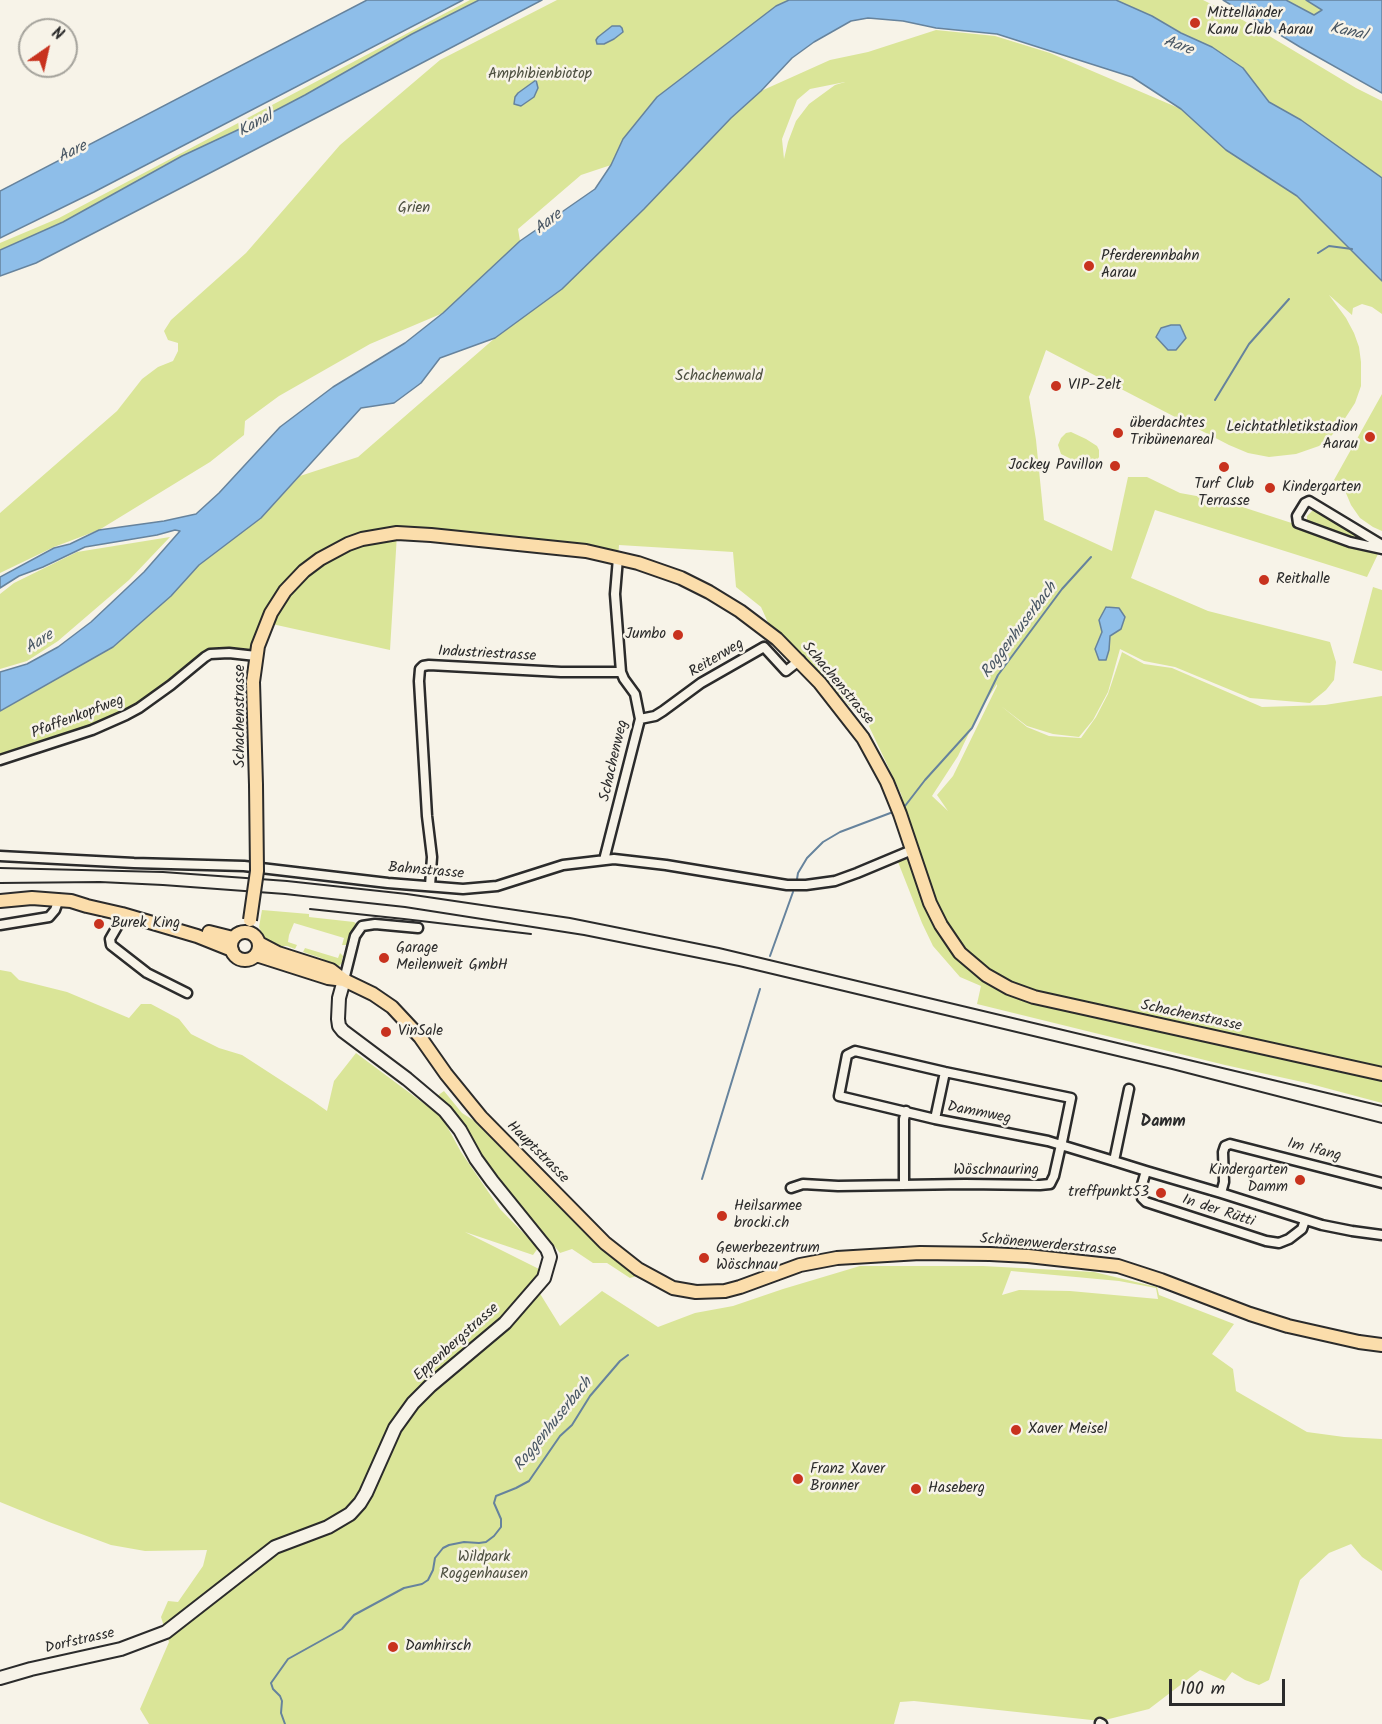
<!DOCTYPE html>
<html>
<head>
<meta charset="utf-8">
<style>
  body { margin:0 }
  #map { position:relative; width:1382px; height:1724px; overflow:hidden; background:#f7f3e8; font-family:Kalam,sans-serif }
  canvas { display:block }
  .north { position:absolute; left:18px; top:18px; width:60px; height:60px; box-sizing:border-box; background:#f7f3e8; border:2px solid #a5a39c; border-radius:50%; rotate:34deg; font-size:16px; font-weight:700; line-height:24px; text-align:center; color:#2b2b2b }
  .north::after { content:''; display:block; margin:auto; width:21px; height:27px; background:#c8321e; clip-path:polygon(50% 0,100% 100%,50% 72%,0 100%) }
  .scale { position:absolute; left:1169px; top:1679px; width:116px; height:27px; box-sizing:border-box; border:3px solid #2b2b2b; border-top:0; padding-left:8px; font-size:18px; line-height:21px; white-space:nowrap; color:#2b2b2b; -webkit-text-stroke:4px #f7f3e8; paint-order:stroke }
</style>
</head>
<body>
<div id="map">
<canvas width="1382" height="1724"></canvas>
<div class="north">N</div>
<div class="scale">100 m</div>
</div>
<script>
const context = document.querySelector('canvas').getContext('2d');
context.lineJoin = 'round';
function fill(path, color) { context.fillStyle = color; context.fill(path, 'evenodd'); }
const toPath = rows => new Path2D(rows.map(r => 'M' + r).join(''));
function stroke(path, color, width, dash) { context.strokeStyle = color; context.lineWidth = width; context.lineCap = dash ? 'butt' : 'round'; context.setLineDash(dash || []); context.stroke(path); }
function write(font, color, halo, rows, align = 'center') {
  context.font = font + ' Kalam,sans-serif'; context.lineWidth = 5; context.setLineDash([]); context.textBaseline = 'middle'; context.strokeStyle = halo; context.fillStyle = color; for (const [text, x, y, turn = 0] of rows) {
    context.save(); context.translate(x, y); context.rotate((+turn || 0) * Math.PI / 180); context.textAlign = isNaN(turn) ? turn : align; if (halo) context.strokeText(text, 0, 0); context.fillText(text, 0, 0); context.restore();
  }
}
fill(toPath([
  [470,0,479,0,412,34,305,95,244,127,182,156,63,222,0,250,0,243,59,218],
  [557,0,789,0,776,7,657,97,623,139,611,165,581,175,518,229,520,241,443,313,370,344,279,396,245,421,244,435,210,462,99,530,54,547,0,573,0,513,117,411,142,379,158,367,173,361,178,351,178,343,168,340,164,331,171,320,246,253,340,145,440,60],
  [1116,0,1203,0,1241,19,1356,88,1382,101,1382,178,1301,120,1269,102,1243,68,1152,16],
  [1286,0,1306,0,1323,10,1314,15],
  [936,30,995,36,1050,53,1181,109,1226,150,1297,196,1382,281,1382,314,1372,307,1362,304,1353,308,1352,315,1329,295,1346,318,1354,333,1359,347,1361,362,1361,386,1355,403,1342,423,1332,435,1319,446,1296,454,1269,457,1248,453,1229,445,1046,350,1029,397,1036,440,1044,520,1112,551,1128,477,1147,477,1180,493,1224,501,1350,542,1378,554,1367,577,1155,510,1131,578,1208,611,1330,642,1336,662,1334,680,1326,690,1310,703,1250,698,1175,667,1144,661,1120,649,1108,692,1093,720,1079,737,1053,734,1027,726,1001,706,1027,727,1049,736,1081,738,1096,717,1108,694,1122,652,1144,664,1172,668,1262,707,1325,705,1382,696,1382,1069,1041,994,1009,984,979,965,958,943,933,901,901,794,867,722,853,710,810,662,770,627,761,607,736,587,733,552,619,545,618,558,397,534,390,650,272,624,256,656,217,653,126,715,0,760,0,711,113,647,171,596,199,565,261,518,300,476,358,457,495,338,562,289,644,209,731,118,761,91,830,60,868,52],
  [845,82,835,85,809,104,796,121,788,142,784,159,782,139,797,100,810,89],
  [997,684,997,686,953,776,937,795,948,811,932,796,958,756,980,710],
  [1382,394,1382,531,1373,527,1360,518,1351,505,1343,486,1334,480],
  [1071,432,1086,439,1097,446,1099,450,1099,457,1095,463,1089,466,1085,466,1061,454,1058,445,1061,438,1066,433],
  [1312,511,1318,511,1367,540,1348,537,1307,522,1307,516],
  [170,537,129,580,58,641,27,661,0,669,0,594,14,583,77,552],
  [1373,587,1382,590,1382,671,1353,663],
  [904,857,911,859,955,955,977,975,994,986,1382,1078,1382,1103,1307,1083,1225,1065,977,1004,981,986,960,977,933,946,922,923,898,862,900,859],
  [262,910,309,914,309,917,354,922,358,925,349,944,346,945,342,945,344,938,294,923,289,935,288,942,297,945,295,949,287,946,274,946,266,942,259,927],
  [305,948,338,958,340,953,344,957,342,958,342,963,339,966,335,966,321,958,303,952],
  [0,970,11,972,19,980,67,992,129,1018,141,1004,151,1004,179,1019,191,1034,219,1048,242,1055,313,1101,327,1111,334,1081,356,1053,442,1117,461,1152,500,1209,538,1248,533,1255,465,1232,543,1271,539,1292,560,1326,602,1291,658,1327,695,1313,733,1306,783,1289,860,1266,983,1266,1094,1272,1157,1287,1159,1295,1234,1324,1212,1354,1233,1369,1236,1391,1307,1432,1344,1437,1382,1439,1382,1571,1362,1557,1351,1544,1329,1553,1300,1580,1269,1680,1259,1685,1245,1680,1232,1672,1225,1681,1200,1670,1149,1709,1101,1721,914,1701,900,1702,894,1724,149,1724,140,1709,169,1642,161,1617,168,1601,178,1602,203,1566,207,1550,145,1551,111,1545,49,1522,0,1502],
  [1011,1271,1119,1281,1156,1288,1158,1299,1070,1291,1019,1290,1002,1295],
  [444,1091,462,1113,473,1120,595,1243,637,1276,630,1278,607,1263,593,1263,572,1249,560,1253,484,1160,456,1114,437,1096]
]), '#dae598');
const water = toPath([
  [367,0,463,0,94,192,0,238,0,191,367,0],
  [479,0,542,0,376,87,36,263,0,276,0,250,63,222,182,156,244,127,305,95,412,34,479,0],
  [789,0,1116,0,1152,16,1181,33,1212,47,1243,68,1269,102,1301,120,1382,178,1382,281,1297,196,1226,150,1181,109,1132,77,997,34,936,28,903,21,868,18,851,21,814,42,792,58,761,91,731,118,644,209,562,289,495,338,440,358,421,383,394,403,361,408,261,518,199,565,171,596,113,647,0,711,0,672,27,664,58,647,91,622,144,572,180,531,175,530,157,535,85,547,43,567,19,576,0,588,0,577,54,548,70,544,99,530,164,521,196,514,219,493,280,427,333,387,405,343,443,313,520,241,595,189,611,165,623,139,657,97,776,6,789,0],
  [1223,0,1286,0,1314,15,1322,10,1306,0,1382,0,1382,93,1300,47,1223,0],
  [612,26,620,26,622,28,623,32,614,39,604,44,597,44,596,40,598,37,612,26],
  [536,80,538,88,534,97,521,106,514,104,515,97,518,93,536,80],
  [1171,325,1180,325,1186,338,1176,350,1168,350,1156,337,1161,328,1171,325],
  [1106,607,1119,608,1125,617,1121,629,1110,636,1109,650,1106,660,1099,660,1095,649,1102,632,1099,620,1106,607]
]);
fill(water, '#8ebee9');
stroke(water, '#66839d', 1.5);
stroke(toPath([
  [1318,253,1329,246,1352,249],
  [1215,400,1249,344,1289,299],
  [905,806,925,780,972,728,998,675,1062,589,1091,557],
  [797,879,798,873,807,858,823,842,840,832,893,812],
  [770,956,793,892],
  [702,1179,760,989],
  [285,1724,281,1713,282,1701,280,1696,273,1689,271,1683,288,1659,342,1629,354,1615,404,1588,422,1584,428,1580,433,1570,435,1558,443,1548,449,1545,464,1542,479,1543,486,1542,494,1536,501,1527,501,1519,494,1503,496,1496,516,1488,529,1481,560,1436,572,1425,590,1396,620,1361,628,1355]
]), '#66839d', 2);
const street = toPath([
  [1382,545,1309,501,1305,503,1297,516,1298,523,1350,542,1382,549],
  [640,719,655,716,663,711,701,683,764,647,786,671,800,660],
  [0,760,92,730,126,715,139,708,171,685,205,657,210,654,229,653,256,656],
  [0,856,134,863,244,866,388,883,463,889,497,886,563,865,614,859,666,865,787,885,806,885,835,881,857,873,912,850],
  [604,860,640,719,635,694,624,679,621,672],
  [430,886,432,857,427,816,419,681,420,669,423,666,429,665,561,672,621,672,615,594,618,558],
  [122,914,121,920,110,939,111,945,147,973,187,993],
  [0,925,49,917,55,910,59,899],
  [344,980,355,936,362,926,375,924,418,928],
  [935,1119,945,1072],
  [1114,1161,1129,1089],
  [1146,1171,1141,1188,1142,1198,1146,1202,1266,1241,1279,1243,1289,1239,1302,1229,1305,1220],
  [904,1185,904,1119,906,1111],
  [791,1188,803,1184,838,1186,965,1184,1040,1185,1050,1184,1054,1176,1061,1145,1062,1142,1071,1098,945,1072,855,1051,847,1055,839,1096,935,1119,1048,1141,1061,1145,1114,1161,1146,1171,1221,1193,1322,1225,1352,1231,1382,1235],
  [1221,1193,1224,1182,1223,1152,1225,1146,1230,1144,1382,1183],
  [1100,1723,1102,1724]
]);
const secondary = toPath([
  [0,1678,31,1669,121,1649,166,1632,275,1547,328,1527,350,1514,360,1503,366,1493,395,1428,413,1403,430,1386,505,1323,544,1278,550,1257,547,1249,492,1181,476,1159,460,1130,445,1111,407,1079,343,1031,339,1026,338,1019,339,998,344,980]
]);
const primary = toPath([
  [256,785,253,682,258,646,271,613,285,591,304,571,320,559,348,544,362,539,397,533,431,535,586,551,638,563,681,578,709,592,740,611,777,639,820,683,863,738,887,782,900,814,930,903,941,925,960,953,986,975,1009,988,1034,997,1382,1074],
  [0,901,32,898,71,901,87,906,122,914,197,936,232,950],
  '231 946a14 14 0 1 1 28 0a14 14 0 1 1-28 0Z',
  [209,932,233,938],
  [259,943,278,953,331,970,344,980,373,994,392,1007,420,1037,446,1074,481,1117,605,1243,638,1269,673,1288,696,1292,725,1291,740,1287,800,1265,837,1258,920,1253,990,1254,1028,1256,1118,1266,1161,1280,1250,1314,1288,1326,1359,1342,1382,1345],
  [256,955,328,978,344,980]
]);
stroke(street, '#2b2b2b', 13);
stroke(secondary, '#2b2b2b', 16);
stroke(primary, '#2b2b2b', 16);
stroke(street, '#f7f3e8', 8);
stroke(secondary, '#f7f3e8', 12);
stroke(primary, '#fbddab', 12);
stroke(toPath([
  [0,868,163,872,287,881,407,894,570,918,719,948,1382,1106],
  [0,883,100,882,163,885,285,894,405,907,584,935,739,966,1172,1069,1382,1123],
  [310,909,404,919,531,934]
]), '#2b2b2b', 2);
const primaryBridge = toPath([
  [250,920,257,871,256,785]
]);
stroke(primaryBridge, '#2b2b2b', 16, []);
stroke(primaryBridge, '#fbddab', 12);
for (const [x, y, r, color] of [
  [1195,23,6,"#c8321e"],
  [1089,266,6,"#c8321e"],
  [1056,386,6,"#c8321e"],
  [1118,433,6,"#c8321e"],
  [1370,437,6,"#c8321e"],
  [1115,466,6,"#c8321e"],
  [1224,467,6,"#c8321e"],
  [1270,488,6,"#c8321e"],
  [1264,580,6,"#c8321e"],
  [678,635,6,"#c8321e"],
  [99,924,6,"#c8321e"],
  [384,958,6,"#c8321e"],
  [386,1032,6,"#c8321e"],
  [1300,1180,6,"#c8321e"],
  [1161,1193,6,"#c8321e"],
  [722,1216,6,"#c8321e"],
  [704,1258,6,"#c8321e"],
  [1016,1430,6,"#c8321e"],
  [798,1479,6,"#c8321e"],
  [916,1489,6,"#c8321e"],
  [393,1647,6,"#c8321e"]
]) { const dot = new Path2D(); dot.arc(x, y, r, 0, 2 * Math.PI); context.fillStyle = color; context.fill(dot); stroke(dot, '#f7f3e8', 2); }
write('15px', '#2b2b2b', '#f7f3e8', [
  ["Mittelländer",1207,14],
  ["Kanu Club Aarau",1207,31],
  ["Pferderennbahn",1101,257],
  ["Aarau",1101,274],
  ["VIP-Zelt",1068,386],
  ["überdachtes",1130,424],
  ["Tribünenareal",1130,441],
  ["Leichtathletikstadion",1358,428,"right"],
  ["Aarau",1358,445,"right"],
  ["Jockey Pavillon",1103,466,"right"],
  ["Turf Club",1224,485,"center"],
  ["Terrasse",1224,502,"center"],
  ["Kindergarten",1282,488],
  ["Reithalle",1276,580],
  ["Jumbo",666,635,"right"],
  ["Burek King",111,924],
  ["Garage",396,949],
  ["Meilenweit GmbH",396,966],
  ["VinSale",398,1032],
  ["Kindergarten",1288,1171,"right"],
  ["Damm",1288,1188,"right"],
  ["treffpunkt53",1149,1193,"right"],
  ["Heilsarmee",734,1207],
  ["brocki.ch",734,1224],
  ["Gewerbezentrum",716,1249],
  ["Wöschnau",716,1266],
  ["Xaver Meisel",1028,1430],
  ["Franz Xaver",810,1470],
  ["Bronner",810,1487],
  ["Haseberg",928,1489],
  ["Damhirsch",405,1647]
], 'left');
write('15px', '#4e5041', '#f7f3e8', [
  ["Amphibienbiotop",540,75],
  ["Grien",414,209],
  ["Schachenwald",719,377],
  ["Wildpark",484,1558],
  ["Roggenhausen",484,1575]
]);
write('15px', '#2b2b2b', '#f7f3e8', [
  ["Industriestrasse",487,655,3],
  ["Reiterweg",717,659,-31],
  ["Schachenstrasse",837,684,50],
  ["Schachenstrasse",241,716,-90],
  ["Pfaffenkopfweg",78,718,-21],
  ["Schachenweg",615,761,-77],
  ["Bahnstrasse",426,872,5],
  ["Schachenstrasse",1191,1017,12],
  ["Dammweg",979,1114,11],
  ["Im Ifang",1314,1151,14],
  ["Hauptstrasse",537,1153,45],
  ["Wöschnauring",996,1171],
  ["In der Rütti",1218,1212,18],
  ["Schönenwerderstrasse",1048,1246,5],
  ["Eppenbergstrasse",457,1343,-42],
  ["Dorfstrasse",80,1642,-13]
]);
write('italic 16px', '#495764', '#f7f3e8', [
  ["Kanal",1348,33,12],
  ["Aare",1178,47,20],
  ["Kanal",256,125,-29],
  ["Aare",73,153,-26],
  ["Aare",549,223,-38],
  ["Roggenhuserbach",1020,631,-53],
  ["Aare",40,643,-33],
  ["Roggenhuserbach",554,1425,-51]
]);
write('bold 16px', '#2b2b2b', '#f7f3e8', [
  ["Damm",1163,1123]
]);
</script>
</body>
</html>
